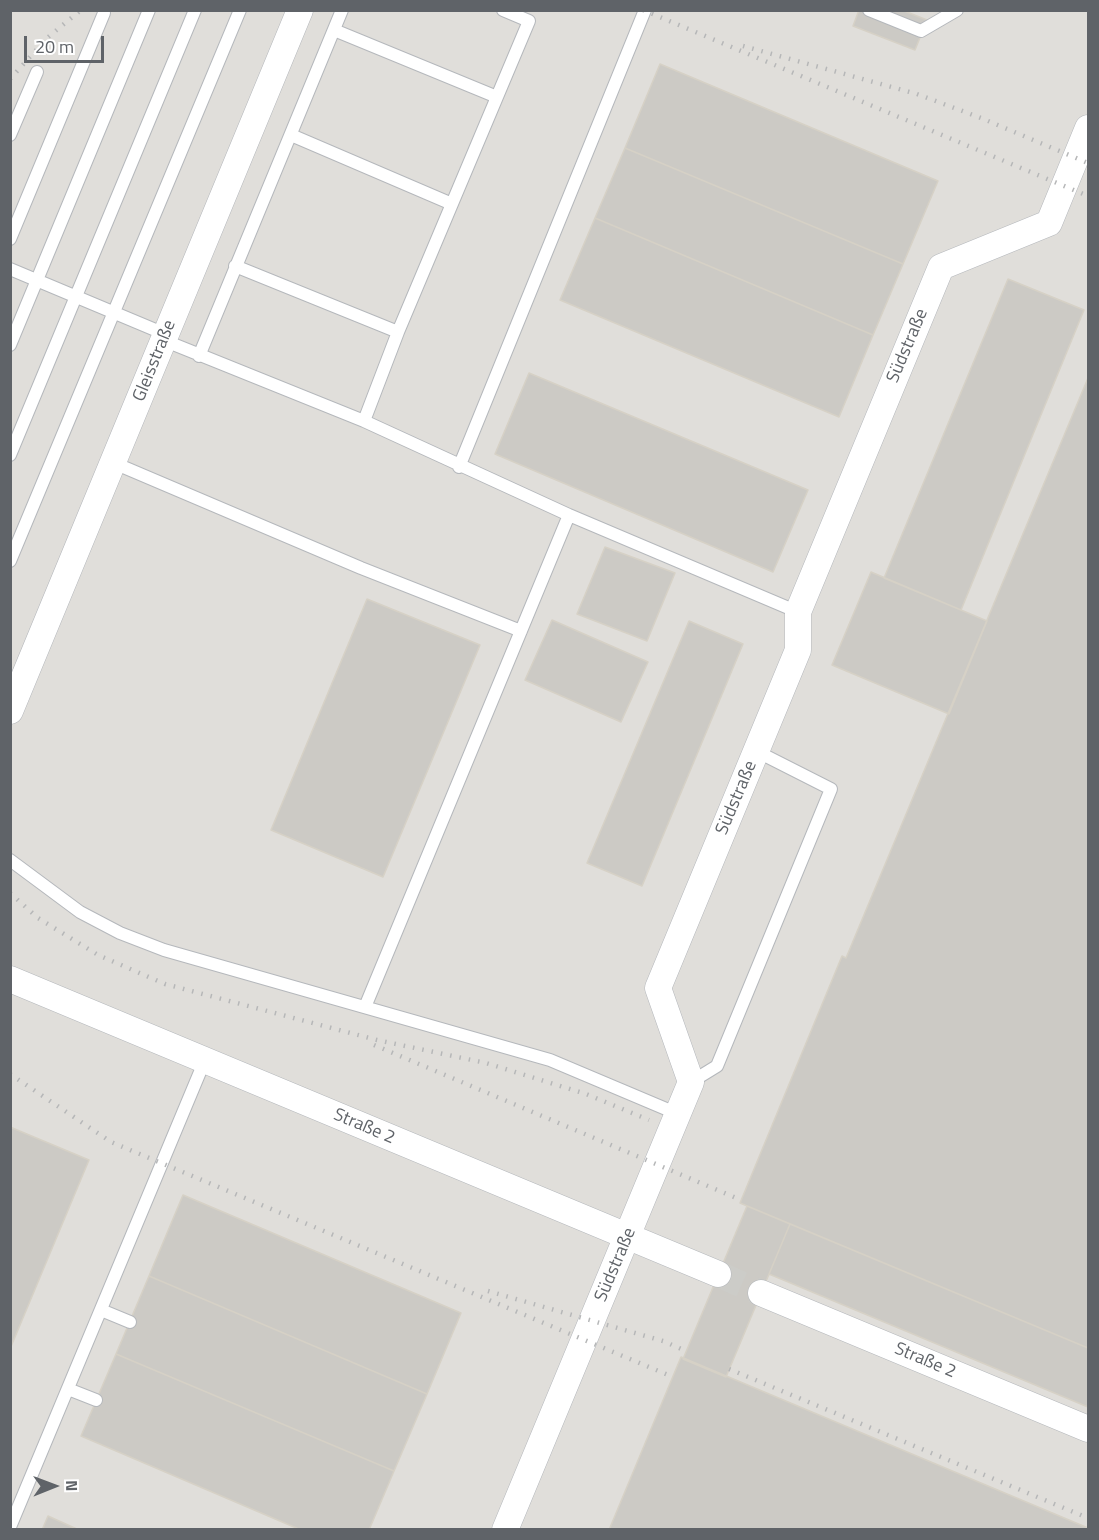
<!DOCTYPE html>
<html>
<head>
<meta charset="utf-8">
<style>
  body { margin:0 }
  #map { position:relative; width:1099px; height:1540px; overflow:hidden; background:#f1efe8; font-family:"Titillium Web",sans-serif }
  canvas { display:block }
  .frame { position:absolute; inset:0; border:12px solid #5f6368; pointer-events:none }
  .north { position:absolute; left:24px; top:1456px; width:60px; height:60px; -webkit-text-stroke:4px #fff; paint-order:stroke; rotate:89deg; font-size:16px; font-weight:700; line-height:24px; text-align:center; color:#5f6368 }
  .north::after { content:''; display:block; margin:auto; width:21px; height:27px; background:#5f6368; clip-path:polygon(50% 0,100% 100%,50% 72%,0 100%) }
  .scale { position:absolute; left:24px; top:36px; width:80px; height:27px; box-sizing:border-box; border:3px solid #5f6368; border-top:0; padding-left:8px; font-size:18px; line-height:21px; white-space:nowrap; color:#5f6368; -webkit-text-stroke:4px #fff; paint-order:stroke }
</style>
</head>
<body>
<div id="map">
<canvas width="1099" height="1540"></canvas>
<div class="frame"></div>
<div class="north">N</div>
<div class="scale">20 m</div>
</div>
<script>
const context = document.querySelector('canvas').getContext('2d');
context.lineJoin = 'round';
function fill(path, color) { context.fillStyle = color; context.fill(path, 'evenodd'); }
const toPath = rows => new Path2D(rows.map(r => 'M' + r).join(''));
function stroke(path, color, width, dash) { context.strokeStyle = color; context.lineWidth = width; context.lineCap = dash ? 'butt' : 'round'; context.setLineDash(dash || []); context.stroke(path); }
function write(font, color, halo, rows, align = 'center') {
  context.font = font + ' "Titillium Web",sans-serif'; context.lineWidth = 5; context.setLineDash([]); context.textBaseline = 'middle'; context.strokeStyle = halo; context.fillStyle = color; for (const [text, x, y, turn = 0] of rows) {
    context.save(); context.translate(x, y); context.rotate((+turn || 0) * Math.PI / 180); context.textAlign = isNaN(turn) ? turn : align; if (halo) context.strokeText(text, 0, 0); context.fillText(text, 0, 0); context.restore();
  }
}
fill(toPath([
  [11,11,1088,11,1088,1529,11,1529]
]), '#e0deda');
const building = toPath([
  [859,10,902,10,927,20,915,50,853,26,859,10],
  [660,64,938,181,903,264,625,148,660,64],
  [625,148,903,264,873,335,595,218,625,148],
  [595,218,873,335,839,417,560,300,595,218],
  [1008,279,1084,310,961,610,884,578,1008,279],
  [529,373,808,490,773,572,495,454,529,373],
  [1088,378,1088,1348,740,1203,842,956,846,958,1088,378],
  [605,547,675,573,647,641,577,614,605,547],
  [871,572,987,621,949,714,832,665,871,572],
  [367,599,480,645,383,877,271,830,367,599],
  [552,620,648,662,621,722,525,680,552,620],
  [689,621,743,644,642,886,587,863,689,621],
  [10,1127,89,1160,10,1349,10,1127],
  [183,1195,461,1313,427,1394,149,1276,183,1195],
  [747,1206,790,1224,726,1377,683,1359,747,1206],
  [790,1224,1088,1348,1088,1407,769,1274,790,1224],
  [149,1276,427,1394,394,1471,116,1354,149,1276],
  [116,1354,394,1471,369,1530,301,1530,81,1436,116,1354],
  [681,1357,1088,1528,1088,1530,609,1530,681,1357],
  [48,1516,79,1530,42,1530,48,1516]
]);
fill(building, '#cccac5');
stroke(building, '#d6d1c6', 1.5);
stroke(toPath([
  [718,1274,761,1293]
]), '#ccccc8', 26, [26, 13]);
const lane = toPath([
  [869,10,921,31,957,10],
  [334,30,497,97],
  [10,135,37,72],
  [291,135,452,204],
  [10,239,104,13],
  [235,266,398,332],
  [10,269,165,334],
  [163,340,364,421,569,515,798,612],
  [10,345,149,10],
  [199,356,342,10],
  [364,421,398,332,529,21,503,10],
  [10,455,195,10],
  [114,463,361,568,521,631],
  [459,467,645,10],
  [10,561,240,10],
  [10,860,80,912,120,933,164,950,550,1060,678,1114],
  [365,1007,569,515],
  [691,1082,717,1066,831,789,756,751],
  [101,1310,130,1322],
  [68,1389,96,1400],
  [10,1527,205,1060]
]);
const street = toPath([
  [10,711,300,10],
  [10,979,718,1274],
  [761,1293,1088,1429],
  [505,1530,691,1082,658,988,798,650,798,612,941,267,1049,223,1088,128]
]);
stroke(lane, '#b5b8bc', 14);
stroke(street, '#b5b8bc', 27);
stroke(lane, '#fff', 12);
stroke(street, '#fff', 26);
stroke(toPath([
  [643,10,1088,196],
  [743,46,917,94,981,118,1088,163],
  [10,79,47,38,81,10],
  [10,893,38,918,98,955,165,984,377,1040,486,1063,586,1094,649,1120],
  [374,1045,741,1200],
  [10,1074,111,1142,673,1377],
  [488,1291,663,1341,686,1351],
  [729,1369,1088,1518]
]), '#b6b7b8', 4.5, [1.5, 8]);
write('18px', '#5f6368', '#fff', [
  ["Südstraße",908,346,-67],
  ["Gleisstraße",155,361,-68],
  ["Südstraße",737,798,-67],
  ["Straße 2",364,1127,23],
  ["Südstraße",616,1265,-67],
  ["Straße 2",925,1361,23]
]);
</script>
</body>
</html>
